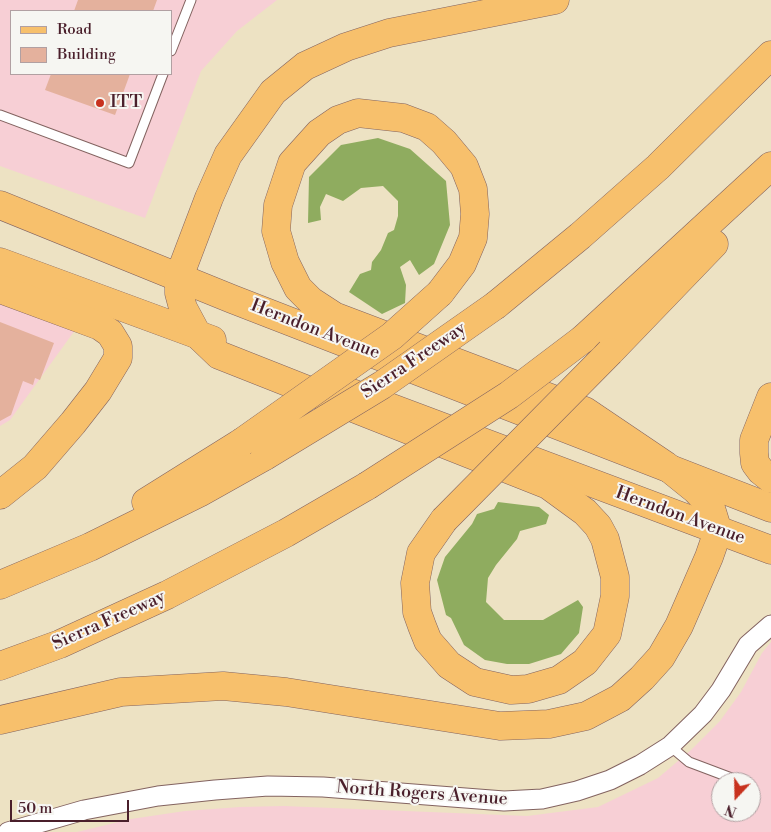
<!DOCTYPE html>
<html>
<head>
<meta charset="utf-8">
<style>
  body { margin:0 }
  #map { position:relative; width:771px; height:832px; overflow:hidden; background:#ede2c3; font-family:"Libre Bodoni",serif }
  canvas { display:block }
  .legend { position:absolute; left:10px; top:10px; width:162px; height:65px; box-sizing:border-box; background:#f6f6f2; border:1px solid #b1a0a2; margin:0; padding:6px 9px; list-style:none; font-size:15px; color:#4a1f2b }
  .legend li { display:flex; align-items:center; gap:10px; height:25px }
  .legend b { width:25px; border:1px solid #b1a0a2 }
  .north { position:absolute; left:711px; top:772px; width:50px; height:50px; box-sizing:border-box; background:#f6f6f2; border:1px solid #b1a0a2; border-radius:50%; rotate:201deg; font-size:14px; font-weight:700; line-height:20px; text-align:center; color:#4a1f2b }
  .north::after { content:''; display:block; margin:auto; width:18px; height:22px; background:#c8321e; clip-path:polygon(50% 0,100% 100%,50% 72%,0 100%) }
  .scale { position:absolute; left:10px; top:800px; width:119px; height:22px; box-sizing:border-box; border:2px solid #4a1f2b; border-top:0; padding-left:6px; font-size:15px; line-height:18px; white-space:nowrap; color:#4a1f2b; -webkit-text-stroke:4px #f6f6f2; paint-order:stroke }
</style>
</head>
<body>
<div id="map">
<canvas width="771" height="832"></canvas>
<ul class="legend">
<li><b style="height:6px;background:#f7c06c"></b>Road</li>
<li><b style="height:14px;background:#e4b19d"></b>Building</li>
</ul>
<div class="north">N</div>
<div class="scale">50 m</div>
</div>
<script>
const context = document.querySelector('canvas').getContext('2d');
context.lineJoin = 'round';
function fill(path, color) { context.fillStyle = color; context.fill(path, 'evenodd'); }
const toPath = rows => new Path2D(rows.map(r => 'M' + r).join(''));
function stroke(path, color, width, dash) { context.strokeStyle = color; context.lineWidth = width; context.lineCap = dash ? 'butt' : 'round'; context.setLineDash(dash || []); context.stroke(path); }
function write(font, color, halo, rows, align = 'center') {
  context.font = font + ' "Libre Bodoni",serif'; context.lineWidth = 4; context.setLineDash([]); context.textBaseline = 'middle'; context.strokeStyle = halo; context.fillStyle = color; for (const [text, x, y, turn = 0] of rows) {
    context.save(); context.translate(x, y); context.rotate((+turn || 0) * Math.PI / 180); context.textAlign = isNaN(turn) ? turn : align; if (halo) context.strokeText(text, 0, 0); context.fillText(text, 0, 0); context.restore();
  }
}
fill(toPath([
  [0,0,277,0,237,31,201,71,145,218,0,166],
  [11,11,171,11,171,74,11,74],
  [0,297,78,326,10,420,0,426],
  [771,642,771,832,77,832,131,819,185,811,240,807,284,806,527,816,598,807,658,778,691,750,720,721,741,692,762,653],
  [721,782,751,782,751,812,721,812]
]), '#f7cfd5');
fill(toPath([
  [378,138,410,149,446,181,450,225,434,264,419,275,410,260,400,267,406,285,405,303,382,314,349,292,360,274,371,270,372,262,381,250,388,233,394,230,398,216,398,201,383,186,361,188,343,201,326,194,320,207,321,220,308,223,309,177,341,145],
  [498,502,539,507,549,515,546,524,520,531,517,539,496,565,488,578,486,602,504,620,543,620,578,600,583,607,579,633,561,654,529,664,507,664,485,660,464,645,451,618,446,615,437,580,445,557,472,524,477,514,494,509]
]), '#8fac5f');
fill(toPath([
  [78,0,157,0,153,11,74,11],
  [51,74,130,74,115,115,45,90],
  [0,322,54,343,40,380,35,378,33,385,23,381,11,415,0,421]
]), '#e4b19d');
const service = toPath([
  [171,51,191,0],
  [0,115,129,163,163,74],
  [670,746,689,762,742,782]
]);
const minor = toPath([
  [8,832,84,810,158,796,215,790,268,786,323,787,504,801,542,799,577,791,610,780,640,765,670,746,703,714,721,690,748,645,771,625]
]);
const primary = toPath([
  [0,205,232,299,771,508],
  [0,262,212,340],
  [344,390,771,550]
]);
const motorway = toPath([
  [0,289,100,326,110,333,118,346,118,358,98,391,73,423,35,467,0,495],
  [496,305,580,236,658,167,771,55],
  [583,339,771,166],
  [610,352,714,244],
  [771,397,754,440,754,453,755,463,761,471,771,479],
  [146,502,242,442],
  [444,520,421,553,415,583,417,612,422,626,428,641,449,665,475,682,511,690,528,689,559,680,585,662,607,634,615,596,615,577,605,539,598,526,585,512,548,485,219,355,197,334,183,308,179,293,179,277,209,198,228,155,273,92,305,66,346,47,389,33,555,0],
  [0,585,90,547,199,493,265,456],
  [0,666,60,644,167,595,286,533,367,486],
  [0,720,121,692,223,686,286,692,500,726,549,724,586,716,620,698,642,678,661,657,679,626,709,557,718,531,710,505,696,490,665,465,585,411,334,316,311,301,298,288,285,262,276,231,278,205,292,163,319,133,338,120,358,113,403,118,427,127,444,142,464,166,473,189,475,214,473,238,462,264,440,293]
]);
stroke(service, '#836360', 11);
stroke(minor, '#836360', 21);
stroke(primary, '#836360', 29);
stroke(motorway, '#836360', 29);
stroke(service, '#fff', 9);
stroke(minor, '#fff', 19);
stroke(primary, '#f7c06c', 28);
stroke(motorway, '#f7c06c', 28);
const motorwayBridge = toPath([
  [242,442,392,336,440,293],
  [265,456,382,385,496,305],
  [367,486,509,395,583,339],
  [444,520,610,352]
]);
stroke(motorwayBridge, '#836360', 29, []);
stroke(motorwayBridge, '#f7c06c', 28);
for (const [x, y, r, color] of [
  [100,103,5,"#c8321e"]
]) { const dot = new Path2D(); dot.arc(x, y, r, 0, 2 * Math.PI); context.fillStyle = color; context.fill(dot); stroke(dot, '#f6f6f2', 2); }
write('18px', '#4a1f2b', '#f6f6f2', [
  ["ITT",110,103]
], 'left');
write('18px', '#4a1f2b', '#f6f6f2', [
  ["Herndon Avenue",315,330,21],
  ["Sierra Freeway",414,361,-34],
  ["Herndon Avenue",680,516,20],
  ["Sierra Freeway",109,621,-24],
  ["North Rogers Avenue",422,794,4]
]);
</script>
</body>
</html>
